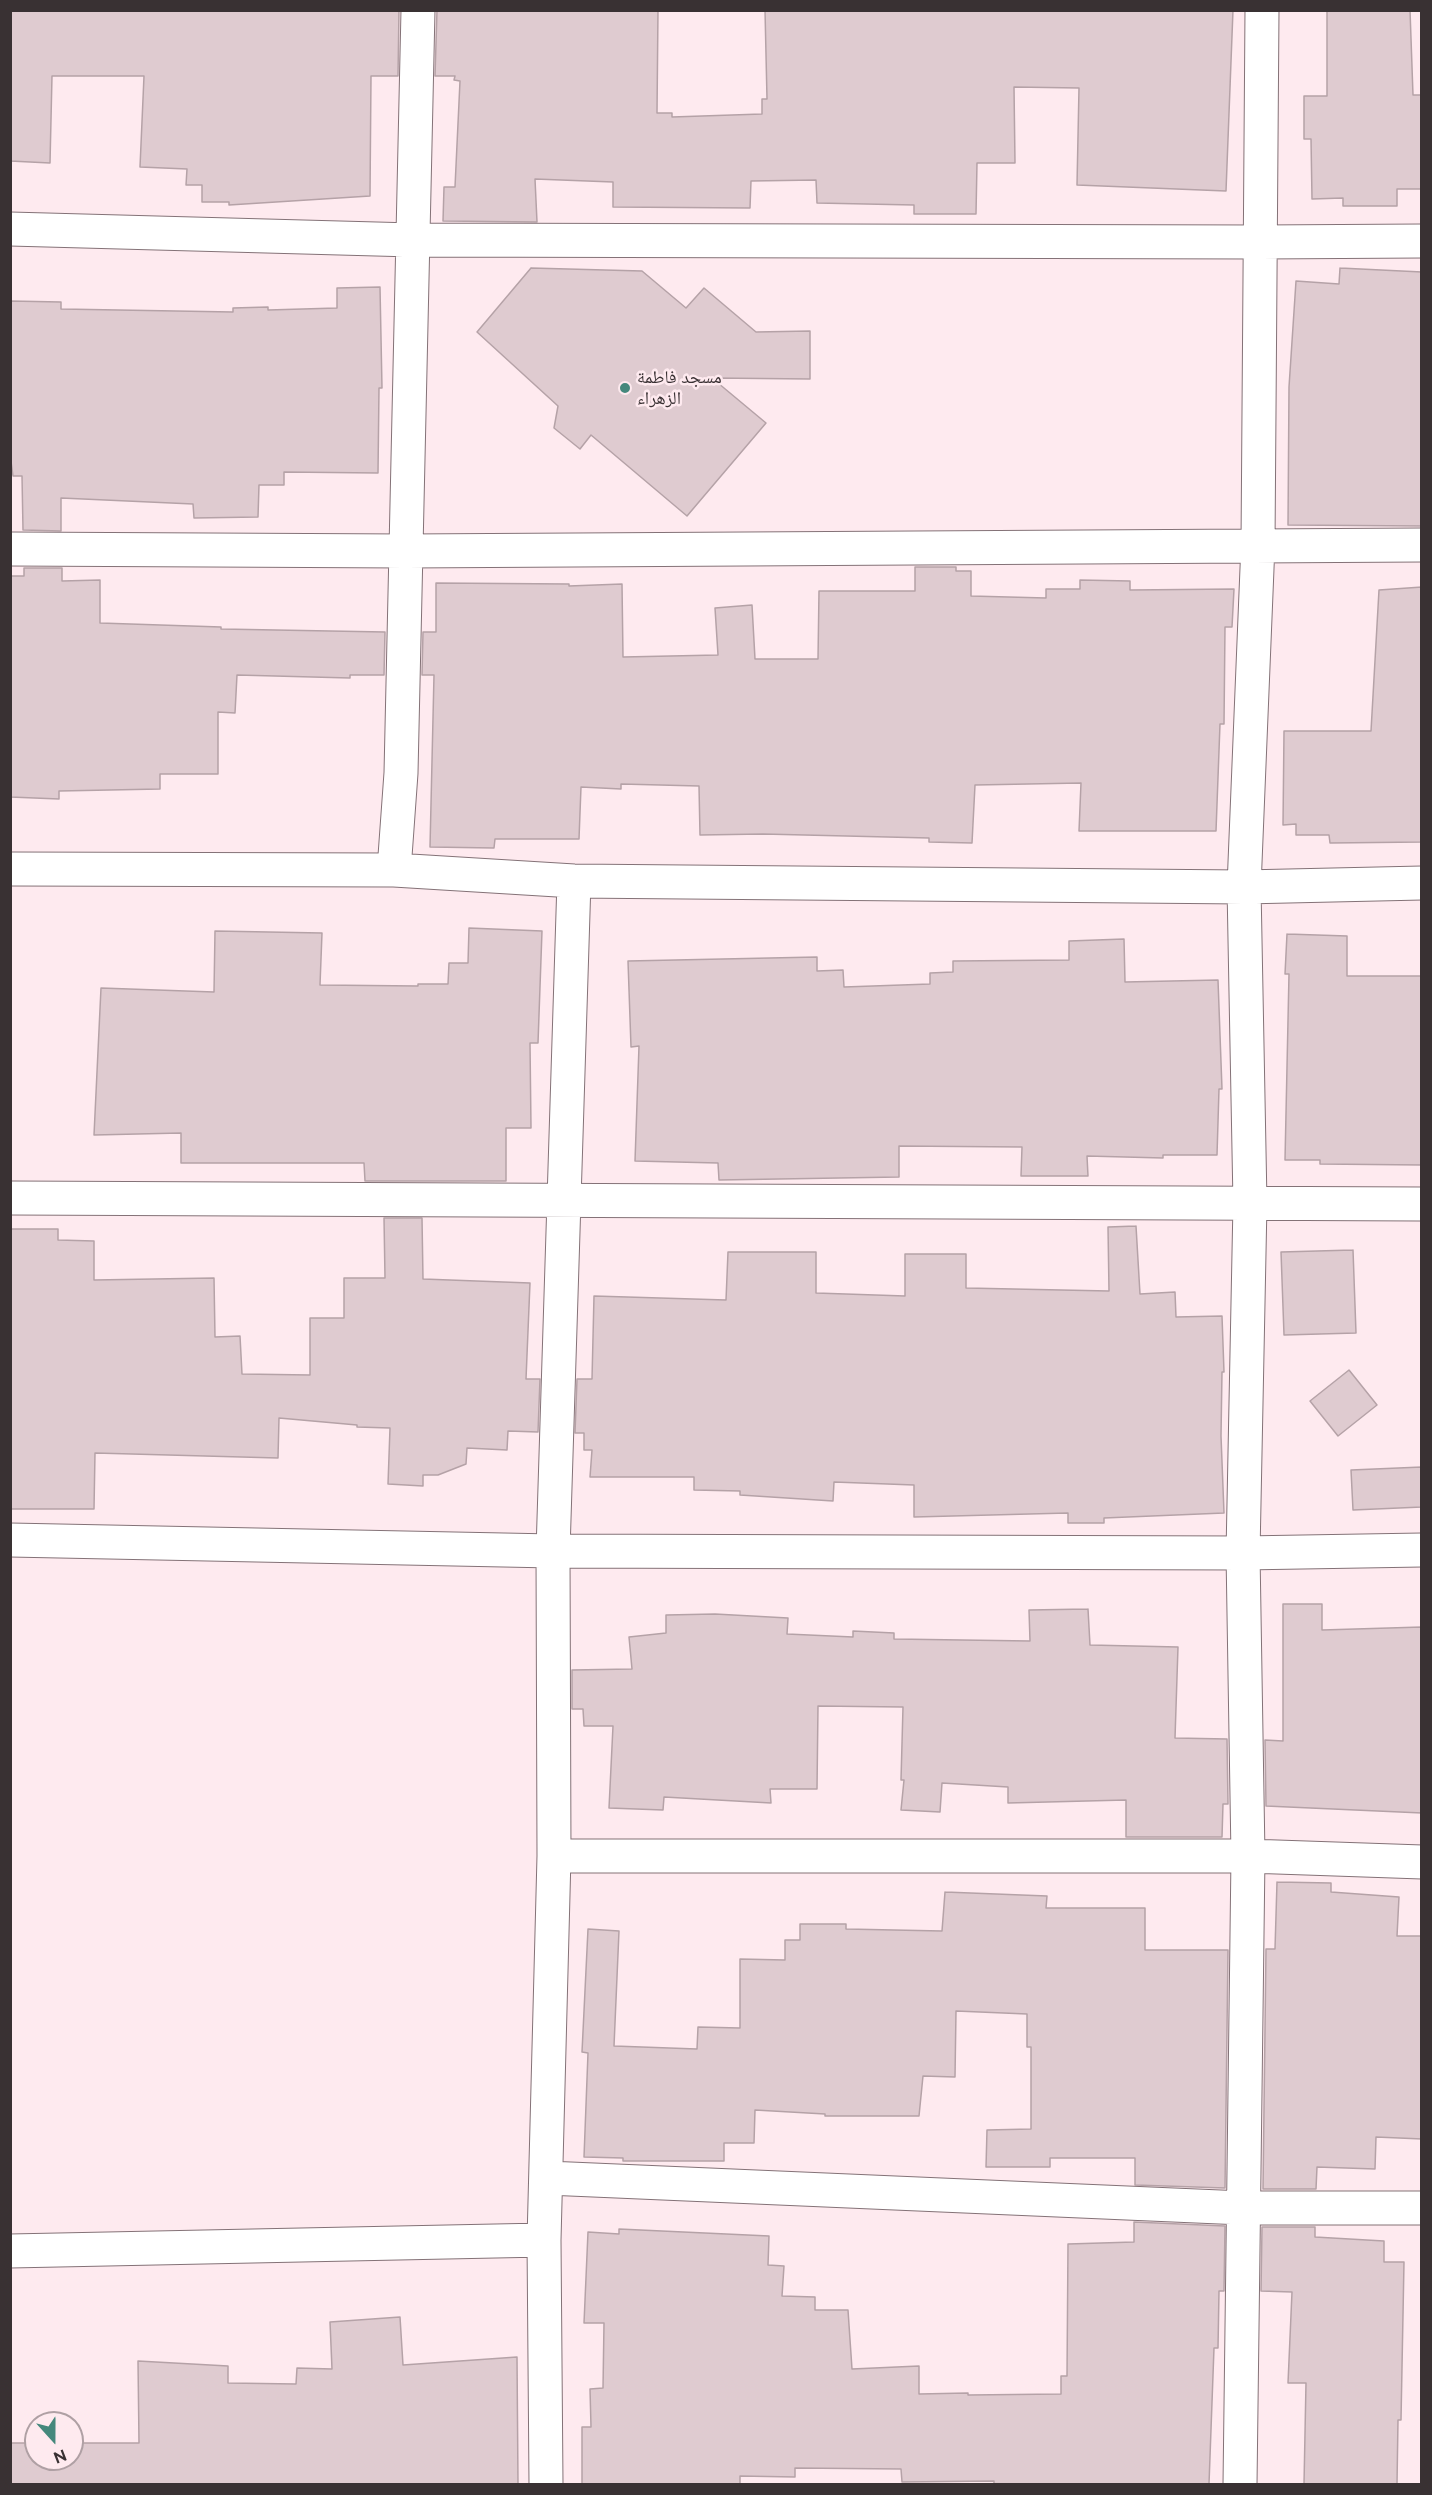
<!DOCTYPE html>
<html>
<head>
<meta charset="utf-8">
<style>
  body { margin:0 }
  #map { position:relative; width:1432px; height:2495px; overflow:hidden; background:#feeaef; font-family:Raleway,sans-serif }
  canvas { display:block }
  .frame { position:absolute; inset:0; border:12px solid #393133; pointer-events:none }
  .north { position:absolute; left:24px; top:2411px; width:60px; height:60px; box-sizing:border-box; background:#feeaef; border:2px solid #afa0a4; border-radius:50%; rotate:159deg; font-size:16px; font-weight:700; line-height:24px; text-align:center; color:#393133 }
  .north::after { content:''; display:block; margin:auto; width:21px; height:27px; background:#45887c; clip-path:polygon(50% 0,100% 100%,50% 72%,0 100%) }
</style>
</head>
<body>
<div id="map">
<canvas width="1432" height="2495"></canvas>
<div class="frame"></div>
<div class="north">N</div>
</div>
<script>
const context = document.querySelector('canvas').getContext('2d');
context.lineJoin = 'round';
function fill(path, color) { context.fillStyle = color; context.fill(path, 'evenodd'); }
const toPath = rows => new Path2D(rows.map(r => 'M' + r).join(''));
function stroke(path, color, width, dash) { context.strokeStyle = color; context.lineWidth = width; context.lineCap = dash ? 'butt' : 'round'; context.setLineDash(dash || []); context.stroke(path); }
function write(font, color, halo, rows, align = 'center') {
  context.font = font + ' Raleway,"Noto Naskh Arabic",sans-serif'; context.lineWidth = 5; context.setLineDash([]); context.textBaseline = 'middle'; context.strokeStyle = halo; context.fillStyle = color; for (const [text, x, y, turn = 0] of rows) {
    context.save(); context.translate(x, y); context.rotate((+turn || 0) * Math.PI / 180); context.textAlign = isNaN(turn) ? turn : align; if (halo) context.strokeText(text, 0, 0); context.fillText(text, 0, 0); context.restore();
  }
}
const building = toPath([
  [10,10,399,10,398,76,371,76,370,196,229,205,229,202,202,202,202,185,186,185,187,169,140,167,144,76,52,76,50,163,10,161,10,10],
  [437,10,658,10,657,113,672,113,672,117,762,114,762,99,767,99,765,10,1233,10,1226,191,1077,185,1079,88,1014,87,1015,163,977,163,976,214,914,214,914,205,817,203,816,180,751,181,750,208,613,207,613,182,535,179,537,222,443,221,444,187,455,187,460,81,454,80,455,76,435,76,437,10],
  [1327,10,1410,10,1413,95,1422,95,1422,189,1397,189,1397,206,1343,206,1343,198,1312,199,1311,139,1304,139,1304,96,1327,96,1327,10],
  [531,268,642,271,686,308,704,288,756,332,810,331,810,379,712,378,766,423,687,516,591,435,580,449,554,428,558,406,477,332,531,268],
  [1340,268,1422,272,1422,526,1288,525,1289,387,1296,281,1339,284,1340,268],
  [380,287,382,388,379,388,378,473,284,472,284,485,259,485,258,517,194,518,193,504,61,498,61,531,23,530,22,476,13,476,10,454,10,301,61,302,61,309,233,312,233,308,268,307,268,310,337,308,337,288,380,287],
  [915,567,956,567,956,571,971,571,971,596,1046,598,1046,589,1080,589,1080,580,1130,581,1130,590,1234,589,1232,627,1225,627,1224,724,1220,724,1216,831,1079,831,1081,783,975,785,972,843,929,842,929,838,763,834,700,835,699,786,621,784,621,789,581,787,579,839,495,839,494,848,430,847,434,675,422,675,423,632,436,632,436,583,569,584,569,586,622,584,623,657,718,655,715,608,752,605,755,659,818,659,819,591,915,591,915,567],
  [24,568,62,568,62,581,100,580,100,623,221,627,221,629,385,632,384,675,350,675,350,678,237,675,235,713,218,712,218,774,160,774,160,789,59,791,59,799,10,797,11,576,24,576,24,568],
  [1422,587,1422,842,1330,843,1329,835,1296,835,1296,824,1283,825,1284,731,1371,731,1379,590,1422,587],
  [469,928,542,931,538,1043,530,1043,531,1128,506,1128,506,1181,365,1181,364,1163,181,1163,181,1133,94,1135,101,988,214,992,215,931,322,933,320,985,418,986,418,984,448,984,449,963,468,963,469,928],
  [1287,934,1347,936,1347,976,1422,976,1422,1165,1320,1164,1320,1160,1285,1160,1289,974,1285,974,1287,934],
  [1124,939,1125,982,1218,980,1222,1089,1219,1089,1217,1155,1163,1155,1163,1158,1087,1156,1088,1176,1021,1176,1022,1147,899,1146,899,1177,719,1180,718,1163,635,1161,639,1046,631,1047,628,961,817,957,817,971,843,970,844,987,930,984,930,973,953,972,953,961,1069,960,1069,941,1124,939],
  [384,1218,422,1218,423,1279,530,1283,526,1379,540,1379,538,1432,508,1431,507,1450,467,1448,466,1464,438,1475,423,1475,423,1486,388,1484,390,1428,357,1427,357,1425,279,1418,278,1458,95,1453,94,1509,10,1509,10,1229,58,1229,58,1240,94,1241,94,1280,214,1278,215,1337,240,1336,242,1374,310,1375,310,1318,344,1318,344,1278,385,1278,384,1218],
  [1136,1226,1140,1294,1175,1292,1176,1317,1222,1316,1224,1372,1222,1372,1221,1436,1224,1513,1104,1518,1104,1523,1068,1523,1068,1513,914,1517,914,1485,834,1482,833,1501,740,1495,740,1491,694,1490,694,1477,590,1477,592,1450,584,1450,584,1433,575,1433,577,1379,592,1379,594,1296,726,1300,728,1252,816,1252,816,1293,905,1296,905,1254,966,1254,966,1288,1109,1291,1108,1227,1136,1226],
  [1353,1250,1356,1333,1284,1335,1281,1252,1353,1250],
  [1349,1370,1377,1405,1338,1436,1310,1401,1349,1370],
  [1422,1467,1422,1507,1353,1510,1351,1470,1422,1467],
  [1283,1604,1322,1604,1322,1630,1422,1627,1422,1813,1266,1806,1265,1740,1283,1741,1283,1604],
  [1088,1609,1090,1645,1178,1647,1175,1738,1227,1739,1228,1804,1223,1804,1222,1837,1126,1837,1126,1800,1008,1803,1008,1787,942,1783,940,1812,901,1810,904,1780,901,1780,903,1707,818,1706,817,1789,770,1789,771,1803,664,1797,663,1810,609,1808,613,1726,584,1726,583,1709,572,1709,572,1670,632,1669,629,1637,666,1633,666,1615,715,1614,788,1618,787,1634,853,1637,853,1631,894,1633,894,1639,1030,1641,1029,1610,1088,1609],
  [1277,1882,1331,1883,1331,1892,1399,1897,1397,1936,1422,1936,1422,2139,1376,2137,1375,2169,1317,2167,1316,2189,1263,2189,1266,1949,1275,1949,1277,1882],
  [945,1892,1047,1896,1046,1908,1145,1908,1145,1950,1228,1950,1225,2188,1135,2185,1135,2158,1050,2158,1050,2167,986,2167,987,2130,1031,2129,1031,2047,1027,2047,1027,2014,956,2011,955,2077,923,2076,919,2116,825,2116,825,2114,755,2110,754,2143,724,2143,724,2161,623,2161,623,2158,584,2157,588,2053,582,2052,588,1929,619,1931,614,2046,697,2049,698,2027,740,2028,740,1959,785,1960,785,1940,800,1940,800,1924,846,1924,846,1929,942,1931,945,1892],
  [1134,2222,1225,2226,1224,2291,1219,2291,1218,2348,1214,2348,1209,2484,994,2484,994,2481,902,2482,901,2469,795,2468,795,2477,740,2476,740,2484,582,2484,582,2427,591,2427,590,2389,603,2388,604,2323,584,2323,588,2232,619,2234,619,2229,769,2236,768,2265,784,2266,782,2296,815,2297,815,2310,848,2310,852,2369,919,2366,919,2394,968,2393,968,2395,1061,2394,1061,2376,1067,2376,1068,2244,1134,2242,1134,2222],
  [1262,2227,1315,2227,1315,2237,1384,2241,1384,2262,1404,2262,1401,2420,1398,2420,1397,2484,1304,2484,1306,2383,1288,2383,1292,2292,1261,2291,1262,2227],
  [400,2317,403,2365,517,2357,518,2484,10,2484,10,2443,36,2443,36,2459,72,2459,72,2443,139,2443,138,2361,228,2366,228,2383,296,2384,297,2368,332,2369,330,2322,400,2317]
]);
fill(building, '#dfcbd0');
stroke(building, '#b5a2a7', 1.5);
const street = toPath([
  [10,229,413,240,1260,242,1422,241],
  [10,549,406,551,1422,545],
  [10,869,394,870,574,881,1244,887,1422,883],
  [394,870,401,773,418,10],
  [10,1198,1422,1204],
  [10,1540,553,1551,1243,1553,1422,1550],
  [554,1856,1248,1856,1422,1862],
  [547,2178,1243,2208,1422,2208],
  [10,2251,544,2240],
  [546,2484,544,2240,554,1856,553,1551,574,881],
  [1240,2484,1248,1856,1243,1553,1250,1203,1244,887,1258,544,1262,10]
]);
stroke(street, '#847277', 35);
stroke(street, '#fff', 33);
for (const [x, y, r, color] of [
  [625,388,6,"#45887c"]
]) { const dot = new Path2D(); dot.arc(x, y, r, 0, 2 * Math.PI); context.fillStyle = color; context.fill(dot); stroke(dot, '#feeaef', 2); }
write('18px', '#393133', '#feeaef', [
  ["مسجد فاطمة",637,378],
  ["الزهراء",637,399]
], 'left');
</script>
</body>
</html>
